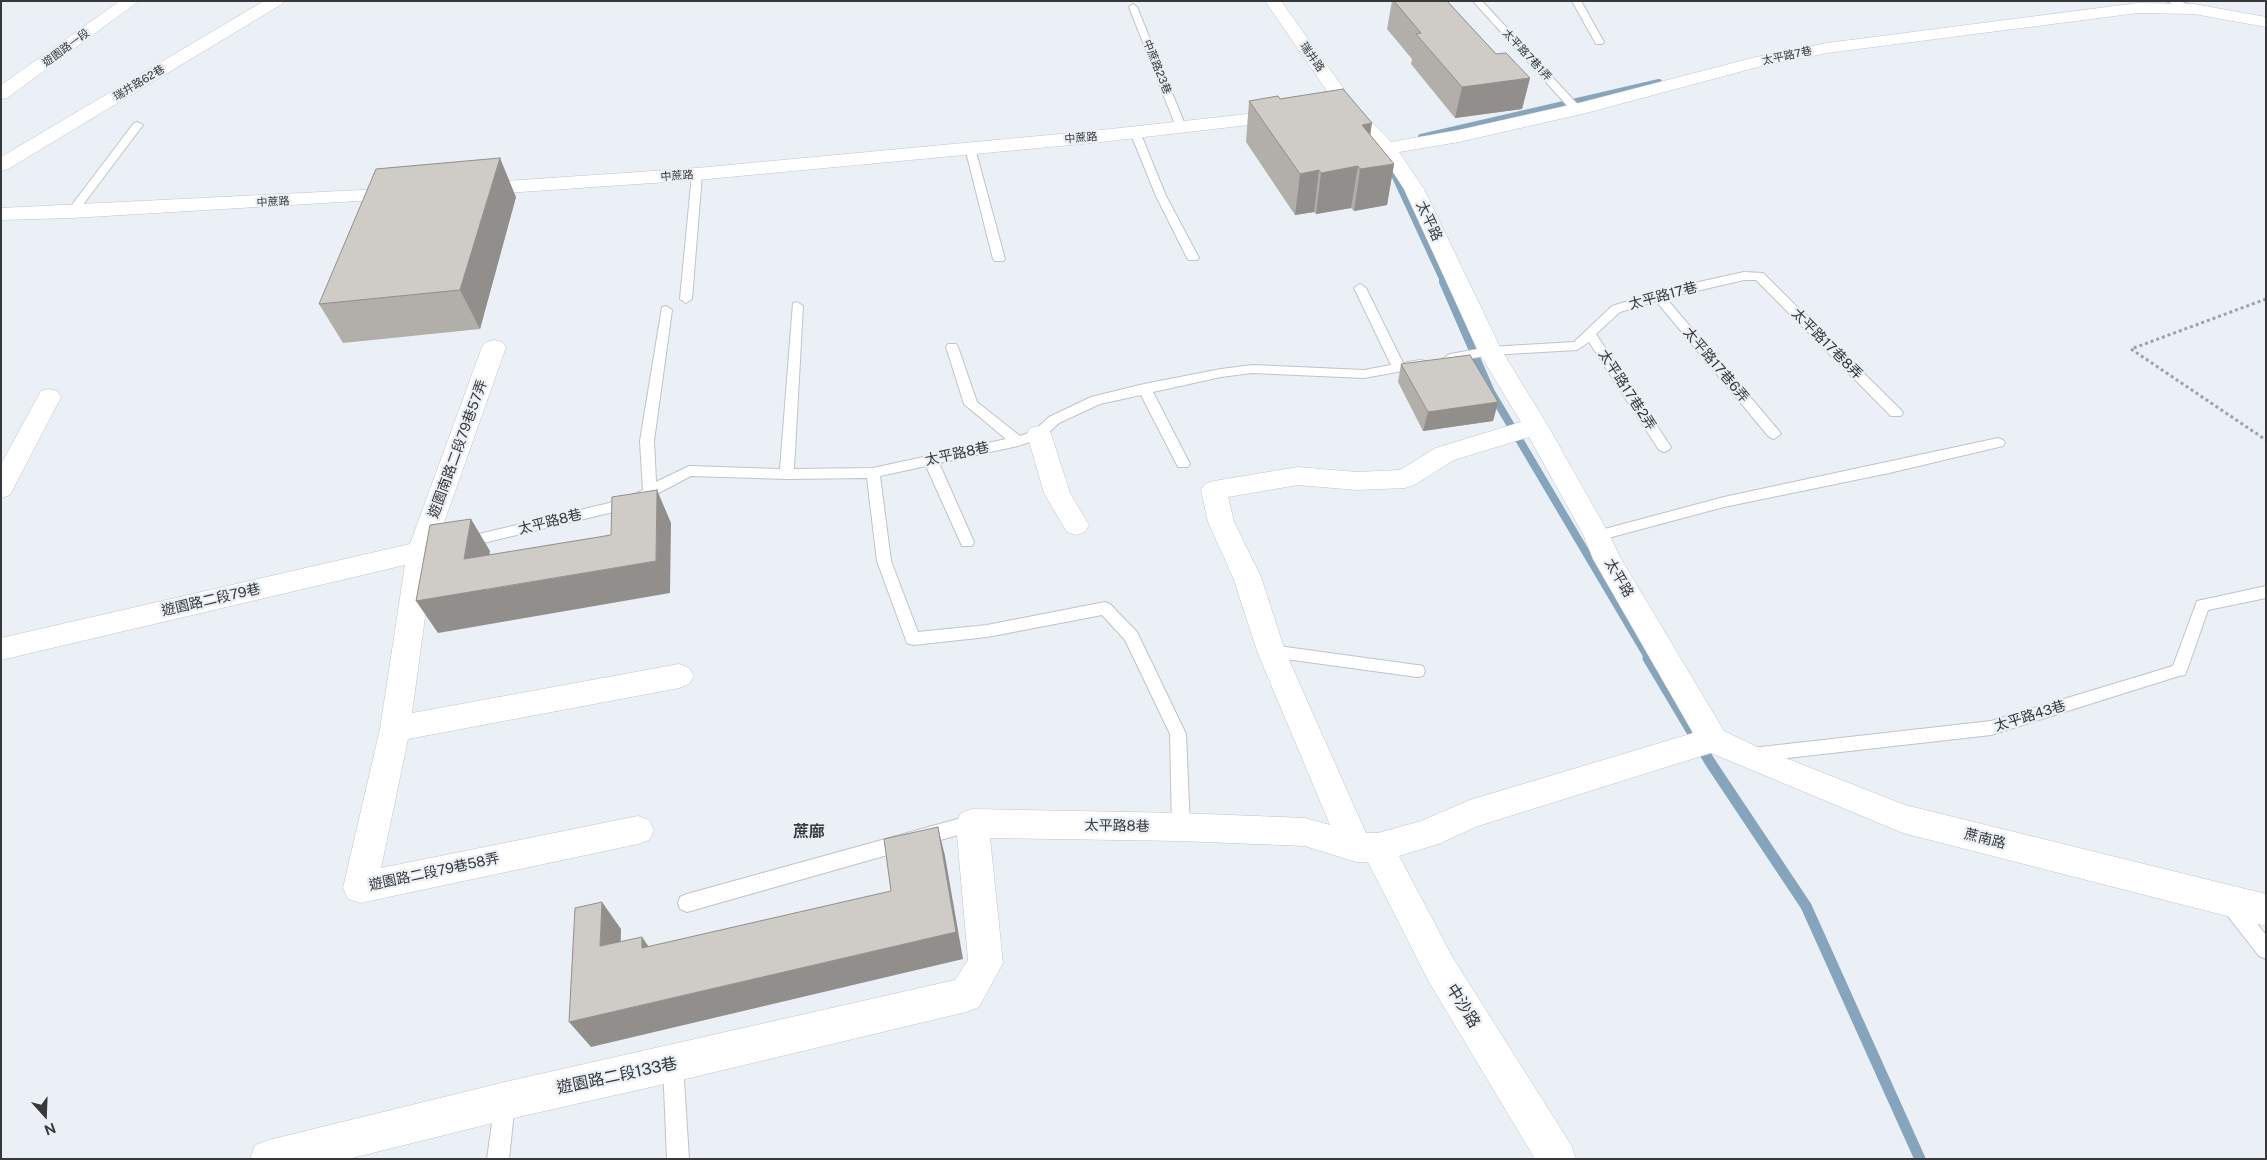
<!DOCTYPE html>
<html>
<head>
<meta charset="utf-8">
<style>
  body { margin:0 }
  #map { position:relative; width:2267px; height:1160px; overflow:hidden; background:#eaf0f5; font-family:"Public Sans",sans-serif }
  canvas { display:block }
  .frame { position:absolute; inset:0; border:2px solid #36383a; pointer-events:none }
  .north { position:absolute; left:20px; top:1090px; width:50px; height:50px; -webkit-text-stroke:4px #eaf0f5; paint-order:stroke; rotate:160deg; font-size:14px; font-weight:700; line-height:20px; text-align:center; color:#36383a }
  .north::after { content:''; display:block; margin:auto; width:18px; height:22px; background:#36383a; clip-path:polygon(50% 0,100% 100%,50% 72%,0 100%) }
</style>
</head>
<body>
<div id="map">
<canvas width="2267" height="1160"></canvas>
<div class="frame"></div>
<div class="north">N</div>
</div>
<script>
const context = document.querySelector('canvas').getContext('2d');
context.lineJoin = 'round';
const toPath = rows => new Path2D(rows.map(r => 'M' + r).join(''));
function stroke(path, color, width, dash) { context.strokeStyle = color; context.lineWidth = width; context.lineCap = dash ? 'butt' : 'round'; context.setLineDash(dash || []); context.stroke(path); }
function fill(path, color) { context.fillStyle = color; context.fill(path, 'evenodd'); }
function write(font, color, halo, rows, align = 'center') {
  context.font = font + ' "Public Sans","Noto Sans TC",sans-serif'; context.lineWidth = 4.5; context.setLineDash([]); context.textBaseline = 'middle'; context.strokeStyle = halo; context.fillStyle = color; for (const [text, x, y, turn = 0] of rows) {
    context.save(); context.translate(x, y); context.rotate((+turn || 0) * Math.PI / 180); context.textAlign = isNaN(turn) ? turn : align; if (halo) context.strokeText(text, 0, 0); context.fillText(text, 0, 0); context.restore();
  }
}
stroke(toPath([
  [1421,137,1659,82],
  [1388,162,1444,283]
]), '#86a4bc', 6);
stroke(toPath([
  [1443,282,1491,392,1649,659]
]), '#86a4bc', 8);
stroke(toPath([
  [1648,658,1710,762,1806,906,1920,1159]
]), '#86a4bc', 11);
const service = toPath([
  [1473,1,1482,1,1580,107,1580,111,1572,111,1473,1],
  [1572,1,1581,1,1604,42,1602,44,1596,44,1572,1],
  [2166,1,2180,1,2199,9,2194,12,2166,1],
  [1133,4,1137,7,1186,127,1185,129,1181,130,1176,127,1129,7,1133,4],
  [138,122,143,125,76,214,68,214,66,212,68,210,134,123,138,122],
  [1135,129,1140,132,1166,196,1199,258,1197,260,1189,260,1187,258,1156,196,1130,132,1135,129],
  [970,145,975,148,1005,259,1003,261,995,261,993,259,965,148,970,145],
  [697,171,702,174,692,299,686,303,680,299,692,174,697,171],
  [1744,272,1763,273,1901,410,1903,413,1901,416,1891,416,1756,280,1744,280,1666,298,1779,431,1781,434,1774,439,1769,437,1656,301,1620,312,1596,334,1671,447,1669,450,1664,452,1659,450,1589,342,1577,350,1490,355,1450,362,1444,358,1450,354,1490,347,1574,342,1612,306,1667,289,1744,272],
  [1360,284,1366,288,1403,363,1420,360,1425,361,1426,364,1425,367,1364,378,1252,373,1221,377,1153,392,1190,464,1188,467,1178,467,1141,395,1100,404,1059,423,1044,437,1018,446,939,463,974,542,972,546,962,546,926,466,880,476,891,561,918,632,987,625,1105,602,1110,604,1137,632,1186,734,1190,827,1187,833,1181,835,1175,833,1172,827,1170,734,1125,640,1102,615,987,637,913,645,907,643,877,561,867,478,787,479,691,476,630,508,462,548,457,547,455,543,457,539,462,538,626,499,643,490,640,441,662,307,666,306,672,310,654,441,656,482,689,466,780,469,793,303,797,302,803,306,794,469,873,468,1006,439,964,404,946,347,948,344,956,344,958,347,977,402,1020,436,1034,431,1049,417,1091,397,1144,384,1221,369,1252,365,1364,370,1391,365,1354,288,1360,284],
  [1998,438,2003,440,2005,443,2003,446,1889,473,1724,507,1597,541,1592,540,1590,536,1592,532,1597,531,1724,497,1998,438],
  [2266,586,2266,598,2208,610,2187,670,2185,675,2179,676,1991,735,1752,762,1746,760,1744,755,1746,750,1752,748,1991,721,2173,666,2197,601,2266,586],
  [1271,645,1417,665,1423,666,1425,671,1423,676,1417,677,1271,657,1265,655,1263,651,1265,647,1271,645],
  [972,815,978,818,981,823,978,828,972,831,687,912,680,909,678,903,680,897,687,894,972,815],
  [2230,895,2237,898,2266,935,2266,959,2259,956,2223,910,2221,904,2223,898,2230,895],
  [673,1054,680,1057,683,1064,689,1159,667,1159,663,1064,666,1057,673,1054],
  [505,1092,512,1095,515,1102,509,1159,487,1159,495,1102,498,1095,505,1092]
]);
const minor = toPath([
  [264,1,284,1,282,4,8,169,1,171,1,157,264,1],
  [2138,3,2194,4,2266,17,2266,27,2194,14,2138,13,1827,53,1758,67,1586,113,1459,142,1399,152,1424,189,1502,351,1548,426,1610,536,1620,557,1724,731,1755,746,1905,805,2266,894,2266,926,1903,833,1711,753,1478,826,1438,844,1399,856,1453,958,1571,1145,1576,1159,1535,1159,1429,982,1368,862,1356,862,1305,846,1181,841,990,838,1003,963,979,1007,966,1012,673,1082,505,1120,348,1159,250,1159,255,1145,269,1140,505,1082,955,980,968,960,956,823,961,813,972,809,1181,813,1305,818,1330,825,1257,651,1233,577,1208,522,1201,490,1205,484,1214,481,1298,467,1357,472,1400,470,1436,448,1521,422,1478,351,1404,189,1380,152,1347,119,1336,117,1334,113,1336,109,1343,107,1359,109,1391,142,1459,130,1583,102,1756,57,1827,43,2138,3],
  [1529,437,1584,536,1593,559,1693,733,1470,800,1421,821,1378,833,1366,833,1285,651,1261,577,1234,522,1228,497,1298,485,1357,490,1405,488,1414,485,1454,460,1529,437],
  [1285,110,1292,112,1294,116,1292,120,1092,143,697,180,476,195,469,193,466,189,469,185,476,183,697,168,1092,131,1285,110],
  [401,188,408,190,411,194,408,198,72,218,1,220,1,208,401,188],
  [494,340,502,342,506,347,434,551,412,713,679,664,689,668,694,676,689,684,679,688,408,739,381,868,638,816,649,820,654,830,649,840,638,844,360,903,348,899,343,888,380,729,405,565,1,660,1,638,410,544,482,347,486,342,494,340],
  [49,389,57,391,61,397,10,495,1,498,1,464,41,391,49,389],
  [1039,426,1048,428,1051,434,1070,493,1089,525,1085,532,1076,535,1067,532,1044,493,1027,434,1030,428,1039,426]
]);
const tertiary = toPath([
  [120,1,139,1,7,98,1,99,1,85,120,1],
  [1265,1,1281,1,1361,113,1359,117,1352,119,1345,117,1265,1]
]);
stroke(service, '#bec4c8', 2);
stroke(minor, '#bec4c8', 1);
stroke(tertiary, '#bec4c8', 1);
stroke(toPath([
  [2266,299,2131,349,2266,440]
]), '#9ea2a6', 3, [3, 3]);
fill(service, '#fff');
fill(minor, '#fff');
fill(tertiary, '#fff');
fill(toPath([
  [1392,1,1447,1,1496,54,1530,78,1522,109,1455,118,1411,64,1412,59,1387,29],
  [1280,99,1370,135,1394,164,1387,205,1354,211,1351,208,1316,214,1314,212,1295,215,1246,142,1249,101],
  [516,197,480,329,343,343,319,304],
  [1401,364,1498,402,1493,421,1423,431,1398,382]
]), '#b2afaa');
fill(toPath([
  [1530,78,1522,109,1455,118,1462,87],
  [1372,123,1366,164,1362,125],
  [500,158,516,197,480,329,460,290],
  [1394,164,1387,205,1354,211,1360,169],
  [1358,166,1351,208,1316,214,1321,173],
  [1319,170,1314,212,1295,215,1300,174],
  [1498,402,1493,421,1423,431,1428,412],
  [657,490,671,523,670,593,438,633,416,601,464,559,471,519,490,551,484,590,656,561],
  [938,827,945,856,963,959,591,1047,569,1022,956,932],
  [602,902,621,929,620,973,600,946],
  [642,937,660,963,642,948]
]), '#918e8b');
const building = toPath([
  [1394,1,1447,1,1496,54,1506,53,1530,78,1462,87,1416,34,1421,33,1394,1],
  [1343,89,1372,123,1362,125,1394,164,1360,169,1358,166,1321,173,1319,170,1300,174,1249,101,1278,96,1280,99,1343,89],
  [500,158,460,290,319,304,376,169,500,158],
  [1470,355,1498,402,1428,412,1401,364,1470,355],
  [657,490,656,561,416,601,430,525,471,519,464,559,611,535,612,497,657,490],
  [938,827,956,932,569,1022,575,908,602,902,600,946,642,937,642,948,891,891,884,839,938,827]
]);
fill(building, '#cfcbc6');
stroke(building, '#918e8b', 1);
write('11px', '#36383a', '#eaf0f5', [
  ["遊園路一段",66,48,-36],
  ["太平路7巷1弄",1527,55,47],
  ["太平路7巷",1787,56,-12],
  ["瑞井路",1312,57,55],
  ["中蔗路23巷",1157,67,68],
  ["瑞井路62巷",139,83,-31],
  ["中蔗路",1081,138,-5],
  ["中蔗路",677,176,-4],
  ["中蔗路",273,202,-3]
]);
write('14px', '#36383a', '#eaf0f5', [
  ["太平路",1429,221,65],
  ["太平路17巷",1663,296,-15],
  ["太平路17巷8弄",1827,344,45],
  ["太平路17巷6弄",1716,365,50],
  ["太平路17巷2弄",1627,390,57],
  ["遊園南路二段79巷57弄",458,449,-70],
  ["太平路8巷",957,454,-12],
  ["太平路8巷",550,522,-14],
  ["太平路",1619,578,60],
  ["遊園路二段79巷",211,600,-13],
  ["太平路43巷",2030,716,-17],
  ["太平路8巷",1117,826,1],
  ["蔗南路",1985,839,14],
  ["遊園路二段79巷58弄",434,872,-12]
]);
write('bold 16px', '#36383a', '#eaf0f5', [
  ["蔗廍",809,832]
]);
write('16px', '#36383a', '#eaf0f5', [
  ["中沙路",1463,1006,58],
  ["遊園路二段133巷",617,1076,-12]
]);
</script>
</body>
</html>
